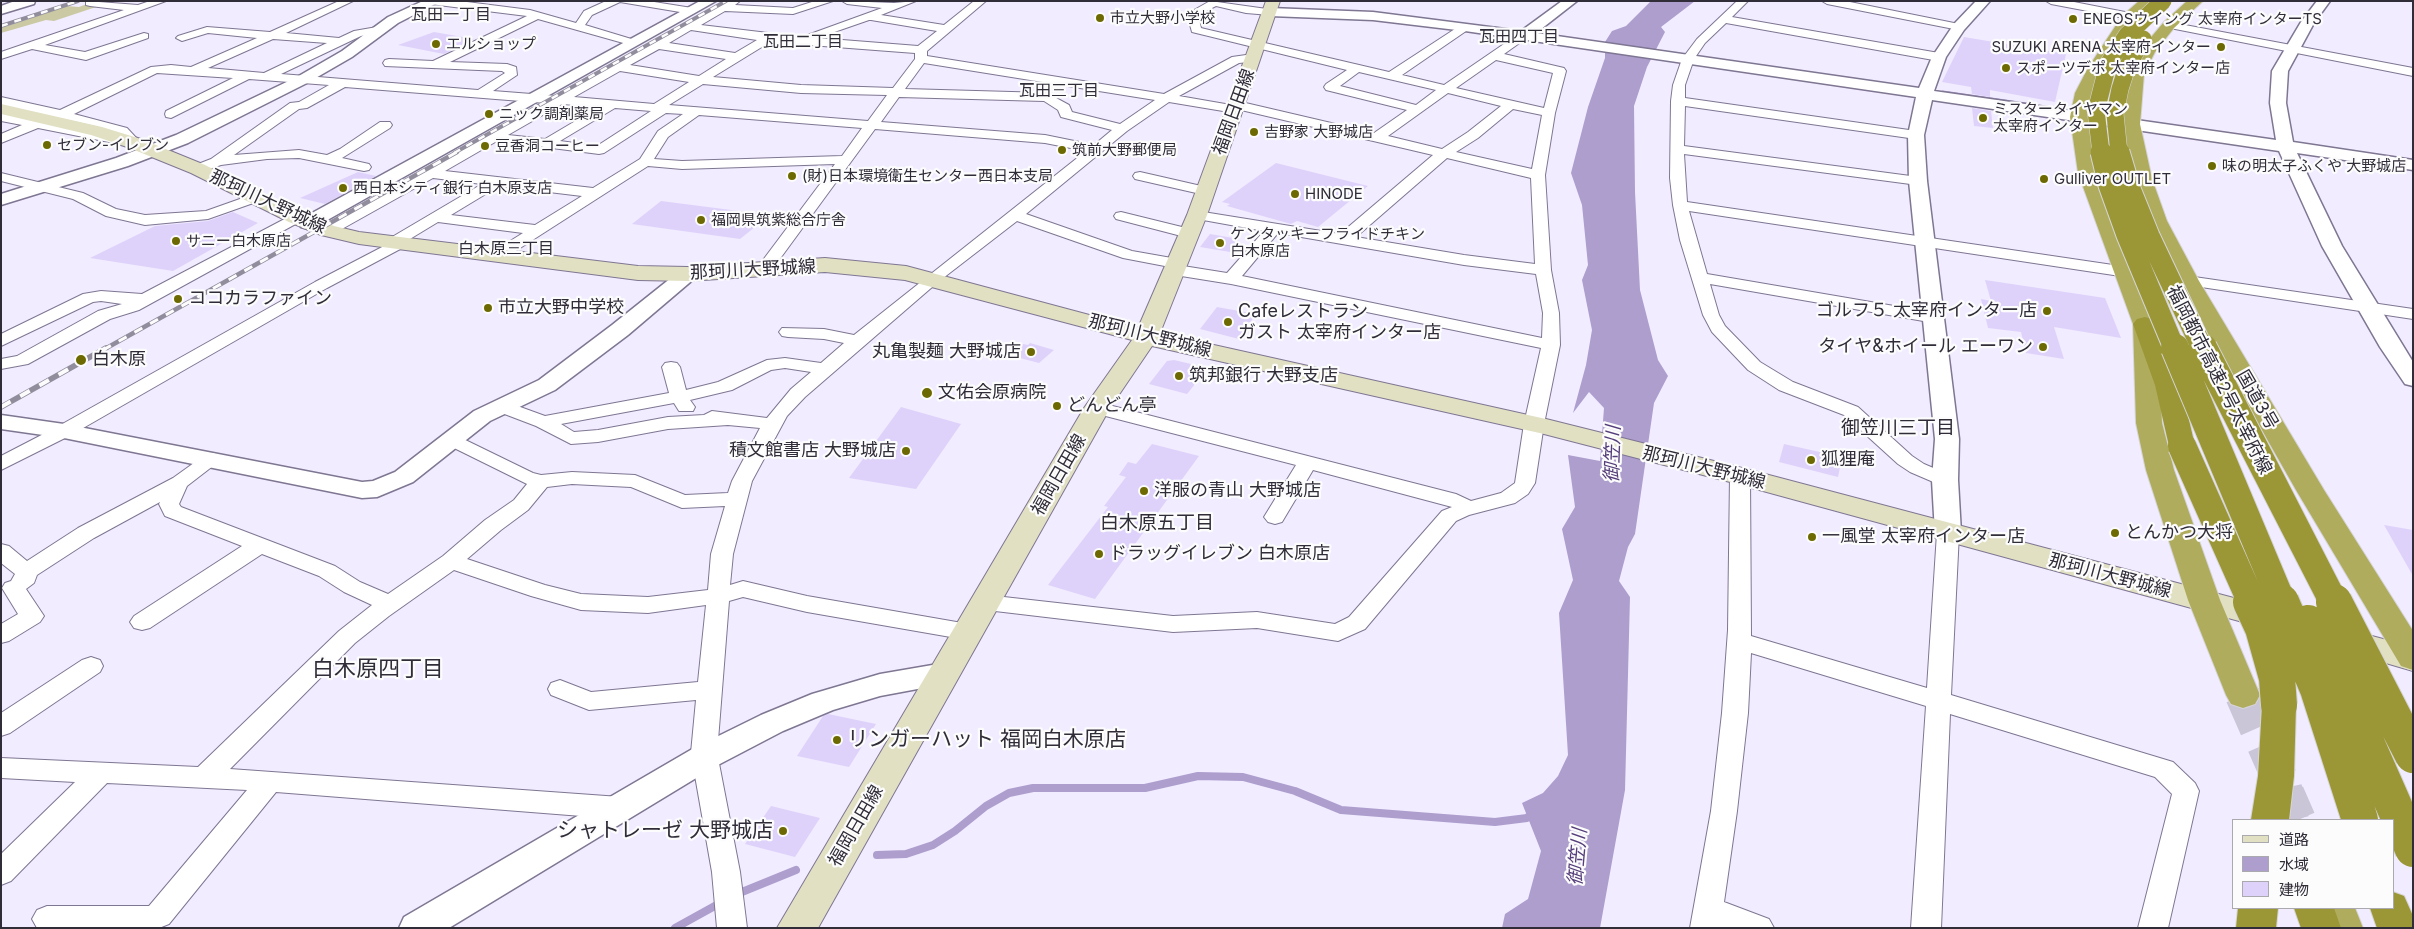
<!DOCTYPE html>
<html>
<head>
<meta charset="utf-8">
<style>
  body { margin:0 }
  #map { position:relative; width:2414px; height:929px; overflow:hidden; background:#f1ecff; font-family:Inter,"Noto Sans JP",sans-serif }
  canvas { display:block }
  .frame { position:absolute; inset:0; border:2px solid #302c38; pointer-events:none }
  .legend { position:absolute; left:2232px; top:819px; width:162px; height:90px; box-sizing:border-box; background:#fcfcfc; border:1px solid #aaa9ae; margin:0; padding:6px 9px; list-style:none; font-size:15px; color:#302c38 }
  .legend li { display:flex; align-items:center; gap:10px; height:25px }
  .legend b { width:25px; border:1px solid #aaa9ae }
</style>
</head>
<body>
<div id="map">
<canvas width="2414" height="929"></canvas>
<div class="frame"></div>
<ul class="legend">
<li><b style="height:6px;background:#e1e0c3"></b>道路</li>
<li><b style="height:14px;background:#ad9ece"></b>水域</li>
<li><b style="height:14px;background:#ded2fb"></b>建物</li>
</ul>
</div>
<script>
const context = document.querySelector('canvas').getContext('2d');
context.lineJoin = 'round';
function fill(path, color) { context.fillStyle = color; context.fill(path, 'evenodd'); }
const toPath = rows => new Path2D(rows.map(r => 'M' + r).join(''));
function stroke(path, color, width, dash) { context.strokeStyle = color; context.lineWidth = width; context.lineCap = dash ? 'butt' : 'round'; context.setLineDash(dash || []); context.stroke(path); }
function write(font, color, halo, rows, align = 'center') {
  context.font = font + ' Inter,"Noto Sans JP",sans-serif'; context.lineWidth = 4.5; context.setLineDash([]); context.textBaseline = 'middle'; context.strokeStyle = halo; context.fillStyle = color; for (const [text, x, y, turn = 0] of rows) {
    context.save(); context.translate(x, y); context.rotate((+turn || 0) * Math.PI / 180); context.textAlign = isNaN(turn) ? turn : align; if (halo) context.strokeText(text, 0, 0); context.fillText(text, 0, 0); context.restore();
  }
}
fill(toPath([
  [87,4,99,6,54,21,46,20,1,33,1,28,67,6,79,7]
]), '#cac9a3');
fill(toPath([
  [1651,1,1695,1,1661,27,1665,32,1647,67,1634,106,1635,192,1640,290,1658,360,1668,376,1654,403,1635,534,1628,547,1619,581,1630,597,1625,790,1600,928,1502,928,1505,914,1528,899,1541,851,1522,803,1543,793,1558,776,1568,755,1559,613,1573,580,1562,529,1575,507,1568,455,1600,461,1604,408,1589,392,1573,413,1586,365,1592,330,1582,280,1588,265,1582,205,1571,173,1588,107,1605,58,1605,42,1612,31,1626,26]
]), '#ad9ece');
stroke(toPath([
  [1943,92,2026,104]
]), '#ad9ece', 3);
stroke(toPath([
  [877,855,906,854,933,845,955,831,986,806,1009,793,1033,788,1145,788,1198,776,1243,777,1295,791,1341,810,1495,822,1527,818,1532,813],
  [737,894,796,870],
  [675,928,722,902]
]), '#ad9ece', 8);
fill(toPath([
  [434,32,474,39,444,54,398,45],
  [1964,37,2066,54,2055,102,1990,90,1990,97,1972,94,1971,87,1942,82],
  [1972,108,1991,111,1993,128,1974,126],
  [1276,163,1368,186,1318,227,1297,221,1291,224,1227,206,1230,204,1222,202],
  [358,172,376,176,325,204,300,198],
  [661,201,770,215,740,239,632,224],
  [233,212,258,223,173,271,90,258,155,226,208,221],
  [1210,234,1239,239,1230,252,1200,247],
  [1985,280,2105,298,2121,338,2054,327,2064,359,2026,353,2021,332,1988,328,1981,299,1991,301],
  [1217,307,1256,314,1239,339,1200,329],
  [1018,343,1028,345,1030,343,1054,350,1039,363,1005,354],
  [1174,360,1208,368,1187,394,1149,384,1167,361],
  [901,407,961,424,916,489,849,478],
  [1152,444,1199,456,1095,599,1048,585,1108,507,1104,506,1126,477,1119,475,1128,462,1136,464],
  [1784,444,1842,457,1838,477,1779,462],
  [2384,525,2413,530,2413,576],
  [828,714,876,724,849,767,797,756,823,716],
  [771,806,820,818,795,857,745,844]
]), '#ded2fb');
stroke(toPath([
  [2243,695,2298,820]
]), '#cac6d7', 36, [36, 18]);
stroke(toPath([
  [2284,788,2291,820]
]), '#cac6d7', 36, [36, 18]);
const minor = toPath([
  [86,1,138,5,150,1,166,1,45,45,85,52,144,33,148,34,148,38,86,60,32,49,1,59,1,52,124,10,90,6,86,5,86,1],
  [339,1,353,1,286,33,339,38,354,31,377,27,383,30,381,32,361,36,281,74,478,90,505,73,502,71,385,66,383,63,385,60,389,59,433,61,527,16,430,4,425,1,459,1,530,10,576,23,584,11,606,1,648,1,692,8,697,11,692,14,620,2,592,15,585,25,638,41,640,43,634,46,538,19,450,62,507,64,516,67,517,75,493,91,557,96,727,1,740,1,735,5,793,8,815,1,833,1,793,14,725,11,701,25,802,37,882,8,847,4,842,1,894,3,916,1,881,15,944,25,974,1,986,1,927,51,927,56,1164,94,1232,57,1253,54,1257,55,1259,58,1257,61,1239,63,1179,96,1231,105,1237,101,1374,133,1407,110,1326,90,1324,87,1326,84,1347,70,1192,32,1187,14,1210,1,1274,10,1274,14,1270,15,1246,13,1216,6,1198,15,1201,28,1205,29,1389,72,1461,25,1469,25,1469,29,1402,75,1444,85,1520,33,1528,33,1528,37,1504,54,1564,68,1566,71,1555,113,1545,175,1551,270,1559,313,1560,345,1544,424,1535,483,1528,494,1515,503,1469,515,1456,521,1365,629,1338,641,1257,628,1173,632,978,609,975,603,978,597,986,595,1173,616,1257,612,1335,624,1349,617,1442,511,1452,507,1313,470,1282,522,1275,524,1268,522,1264,517,1296,465,1090,412,1088,408,1090,404,1097,402,1456,494,1471,501,1501,493,1515,483,1524,424,1541,348,1231,284,1175,275,1169,273,1167,270,1170,267,1123,258,1017,221,938,282,805,397,787,416,752,481,733,554,730,585,743,581,807,596,968,624,976,626,980,632,976,638,968,640,807,612,743,597,729,601,717,753,740,872,747,928,717,928,712,872,691,753,696,700,589,710,551,695,548,689,551,683,560,680,591,692,698,682,706,605,648,613,581,610,531,596,454,570,389,616,355,643,230,769,620,797,630,800,633,808,630,816,620,819,276,792,169,924,159,928,37,928,32,919,37,910,47,906,149,906,247,790,107,783,11,881,1,885,1,854,75,782,1,778,1,758,198,767,339,631,372,605,344,592,319,576,262,554,150,628,142,630,134,628,130,622,134,616,242,546,165,516,159,504,160,502,94,538,37,575,34,583,26,589,44,616,40,622,9,641,1,643,1,624,18,614,2,588,5,583,11,581,15,574,1,563,1,544,9,546,27,561,78,528,173,478,205,455,212,453,219,455,222,459,187,486,179,504,181,507,335,566,360,582,388,594,443,556,485,520,514,500,527,484,444,443,441,439,444,435,451,433,533,473,541,475,572,472,635,475,685,495,728,493,732,481,760,428,728,425,668,429,598,442,571,444,536,426,494,410,492,406,494,402,501,400,545,416,669,393,662,367,665,363,671,362,677,363,680,367,686,390,718,382,767,360,785,358,821,363,844,343,824,339,788,337,782,336,779,332,782,328,824,329,854,335,1086,151,1045,143,875,129,771,271,765,273,759,271,757,268,835,164,682,169,648,166,503,259,497,261,489,256,491,253,523,233,438,222,405,242,407,244,404,247,327,288,71,435,1,470,1,456,57,427,315,282,386,245,387,240,482,184,433,178,333,234,328,236,320,231,323,228,546,103,345,87,307,108,299,109,234,155,299,150,327,155,340,149,380,122,390,122,392,125,390,128,342,158,369,164,371,167,369,170,364,171,299,158,267,159,221,165,198,173,191,169,193,166,211,159,290,103,299,102,329,85,249,79,171,118,166,117,165,114,166,111,233,78,157,73,74,114,127,128,141,143,139,146,134,147,38,128,1,143,1,134,22,125,1,121,1,113,120,136,95,126,1,105,1,97,60,110,151,67,171,65,191,67,257,38,208,33,182,41,176,38,178,36,207,27,270,32,339,1],
  [869,20,871,20,937,31,918,46,817,38,869,20],
  [691,30,757,40,735,53,669,43,691,30],
  [273,39,327,43,264,73,208,68,273,39],
  [770,42,915,53,915,59,893,88,801,85,713,77,770,42],
  [659,49,726,59,699,76,630,65,659,49],
  [1496,60,1553,73,1544,108,1456,88,1496,60],
  [924,63,1155,100,1120,124,1072,112,1069,105,1047,93,905,89,924,63],
  [620,71,689,82,654,104,574,97,620,71],
  [1359,72,1436,90,1416,105,1340,86,1359,72],
  [703,84,801,93,887,95,868,121,669,105,703,84],
  [1448,93,1501,106,1468,132,1442,149,1388,136,1448,93],
  [899,97,1044,101,1058,110,1061,117,1112,130,1094,145,1045,135,881,122,899,97],
  [1169,102,1235,113,1241,110,1433,155,1340,234,1197,211,1192,212,1190,215,1192,218,1264,231,1227,273,1183,266,1185,263,1183,260,1132,251,1026,214,1127,131,1169,102],
  [562,104,599,107,545,139,508,135,562,104],
  [615,108,651,111,597,146,560,141,615,108],
  [1513,109,1542,115,1532,169,1456,152,1478,138,1513,109],
  [666,113,683,114,658,131,640,159,593,188,445,171,497,141,599,154,604,153,666,113],
  [699,115,862,128,842,156,682,161,654,159,668,137,699,115],
  [1447,158,1531,178,1535,264,1464,255,1356,237,1447,158],
  [499,186,582,196,535,225,451,215,499,186],
  [1278,233,1464,265,1536,274,1543,313,1542,338,1242,276,1278,233],
  [785,368,811,372,791,389,767,418,712,411,704,415,668,417,598,430,574,432,561,424,674,403,679,411,693,411,695,407,690,400,732,390,771,370,785,368],
  [572,484,631,487,682,508,725,506,711,554,708,590,648,597,581,594,545,585,467,559,501,530,528,510,547,487,572,484],
  [1737,1,1748,1,1732,17,1939,53,1945,57,1939,61,1726,23,1705,43,1694,59,1685,85,1685,98,1916,131,1923,135,1916,139,1685,106,1684,146,1918,177,1925,181,1918,185,1684,154,1687,202,2140,269,2146,271,2148,274,2146,277,2140,279,1689,211,1707,274,1941,314,1944,318,1941,322,1935,323,1710,284,1719,315,1725,326,1760,362,1793,382,1858,407,1912,456,1924,464,1952,476,1955,480,1952,484,1945,486,1938,484,1910,472,1898,464,1844,415,1779,390,1748,370,1712,332,1703,315,1680,240,1673,205,1670,178,1671,101,1673,85,1682,59,1697,39,1737,1],
  [1822,1,1845,1,1959,24,1965,27,1959,30,1827,4,1822,1],
  [2046,1,2069,1,2130,13,2135,16,2130,19,2051,4,2046,1],
  [2169,22,2413,68,2413,76,2165,27,2165,23,2169,22],
  [1140,172,1210,188,1212,191,1205,195,1135,179,1133,176,1135,173,1140,172],
  [1,173,83,193,116,209,145,215,206,211,254,194,261,198,259,201,208,219,145,225,106,216,73,199,1,181,1,173],
  [1121,212,1194,230,1197,233,1189,238,1116,219,1114,216,1116,213,1121,212],
  [296,213,304,218,301,221,139,310,110,319,28,364,1,369,1,359,17,356,98,311,122,304,101,301,93,302,1,346,1,334,83,294,101,291,142,294,296,213],
  [2174,274,2413,309,2413,319,2168,282,2166,279,2168,276,2174,274],
  [1740,470,1747,472,1750,476,1751,636,1927,688,1937,533,1940,528,1948,526,1956,528,1959,533,1951,695,2173,762,2195,783,2199,791,2168,928,2138,928,2172,794,2155,777,1950,714,1941,928,1911,928,1926,706,1751,653,1748,713,1737,811,1724,902,1769,919,1774,928,1690,928,1711,811,1722,713,1728,630,1730,476,1733,472,1740,470],
  [91,657,100,660,103,666,100,672,10,733,1,736,1,713,82,660,91,657]
]);
const tertiary = toPath([
  [15,1,35,1,34,4,1,14,1,6,15,1],
  [423,1,441,1,398,23,352,57,307,83,188,143,128,166,1,205,1,194,116,158,176,135,297,77,342,51,388,17,423,1],
  [700,1,716,1,315,227,308,229,301,227,299,223,301,219,700,1],
  [1562,1,1577,1,1536,33,1919,88,1932,57,1954,24,1976,1,1990,1,1964,30,1946,57,1934,91,2276,140,2270,103,2272,71,2301,22,2317,1,2330,1,2314,23,2288,71,2286,103,2293,142,2413,160,2413,170,2297,153,2342,246,2413,362,2413,386,2405,384,2380,347,2322,246,2279,151,1932,100,1924,135,1927,181,1959,439,1958,480,1961,533,1957,539,1948,542,1939,539,1935,533,1932,480,1935,439,1909,181,1908,135,1916,97,1465,31,1373,20,1270,16,1263,12,1270,8,1373,12,1521,31,1562,1],
  [688,268,695,270,698,274,695,278,628,335,555,390,490,421,413,482,377,497,362,498,64,438,1,429,1,415,64,424,362,482,373,481,395,472,474,411,539,380,612,325,681,270,688,268],
  [944,663,955,666,959,674,955,682,880,696,833,710,783,731,716,766,449,928,399,928,404,917,694,748,761,715,812,694,880,674,944,663]
]);
const secondary = toPath([
  [1266,1,1280,1,1207,215,1160,333,1546,419,1750,470,2283,611,2288,619,2283,627,2272,630,1730,482,1544,434,1152,346,1110,408,818,928,777,928,1084,408,1132,340,905,280,825,272,688,281,638,280,359,244,321,235,289,222,191,173,127,147,91,135,1,114,1,104,102,127,141,139,205,165,303,214,334,226,359,232,638,266,688,267,825,258,906,266,1138,328,1187,215,1266,1],
  [2342,628,2413,647,2413,671,2331,647,2326,639,2331,631,2342,628]
]);
const trunk = toPath([
  [2139,1,2155,1,2136,19,2104,68,2093,93,2088,117,2098,173,2157,324,2162,423,2174,470,2220,600,2260,695,2255,704,2243,708,2231,704,2226,695,2188,600,2146,470,2136,423,2133,324,2078,173,2070,117,2075,93,2088,68,2122,16,2139,1],
  [2187,1,2203,1,2174,28,2155,52,2144,74,2140,124,2152,179,2167,221,2199,281,2324,490,2413,631,2413,670,2401,666,2296,490,2177,281,2147,221,2132,179,2122,124,2128,74,2142,48,2164,22,2187,1],
  [2315,908,2355,908,2363,928,2323,928,2315,908]
]);
const motorway = toPath([
  [2145,317,2153,319,2157,324,2181,385,2195,446,2192,452,2182,454,2172,452,2169,446,2155,385,2133,324,2137,319,2145,317],
  [2279,692,2291,696,2296,705,2294,776,2289,820,2251,820,2258,776,2262,705,2267,696,2279,692],
  [2393,892,2404,896,2413,916,2413,928,2377,928,2370,908,2393,908,2393,892],
  [2238,908,2278,908,2276,928,2236,928,2238,908],
  [2294,908,2334,908,2341,928,2301,928,2294,908]
]);
stroke(minor, '#7f7692', 2);
stroke(tertiary, '#7f7692', 3);
stroke(secondary, '#7f7692', 2);
stroke(trunk, '#d6d5d7', 2);
stroke(motorway, '#d6d5d7', 2);
fill(minor, '#fff');
fill(tertiary, '#fff');
fill(secondary, '#e1e0c3');
fill(trunk, '#afac5e');
fill(motorway, '#9b9736');
const railFar2 = toPath([
  [1,26,78,1],
  [454,153,726,1]
]);
const railFar1 = toPath([
  [103,350,457,152]
]);
const rail = toPath([
  [1,407,106,348]
]);
stroke(railFar2, '#928d9d', 4);
stroke(railFar1, '#928d9d', 4.5);
stroke(rail, '#928d9d', 5.5);
stroke(railFar2, '#fcfcfc', 2.5, [7]);
stroke(railFar1, '#fcfcfc', 3, [9]);
stroke(rail, '#fcfcfc', 4, [11]);
const motorwayBridgeFar3 = toPath([
  [2101,153,2096,111,2108,64,2127,35,2163,1],
  [2119,153,2115,114,2120,89,2127,67,2143,39]
]);
const motorwayBridgeFar2 = toPath([
  [2101,152,2109,185,2127,235,2175,350],
  [2119,152,2130,189,2149,236,2203,350]
]);
const motorwayBridgeFar1 = toPath([
  [2175,348,2282,603],
  [2203,348,2334,603],
  [2182,446,2252,603]
]);
const motorwayBridge = toPath([
  [2251,602,2263,628,2277,678,2279,705],
  [2281,602,2318,689,2360,820],
  [2334,602,2413,755],
  [2308,623,2347,699,2413,849]
]);
stroke(motorwayBridgeFar3, '#d6d5d7', 18, []);
stroke(motorwayBridgeFar2, '#d6d5d7', 23, []);
stroke(motorwayBridgeFar1, '#d6d5d7', 30, []);
stroke(motorwayBridge, '#d6d5d7', 38, []);
stroke(motorwayBridgeFar3, '#9b9736', 17);
stroke(motorwayBridgeFar2, '#9b9736', 21);
stroke(motorwayBridgeFar1, '#9b9736', 28);
stroke(motorwayBridge, '#9b9736', 36);
for (const [x, y, r, color] of [
  [1100,18,5,"#6d6902"],
  [2073,19,5,"#6d6902"],
  [436,44,5,"#6d6902"],
  [2221,47,5,"#6d6902"],
  [2006,68,5,"#6d6902"],
  [489,114,5,"#6d6902"],
  [1983,118,5,"#6d6902"],
  [1254,132,5,"#6d6902"],
  [47,145,5,"#6d6902"],
  [485,146,5,"#6d6902"],
  [1062,150,5,"#6d6902"],
  [2212,166,5,"#6d6902"],
  [792,176,5,"#6d6902"],
  [2044,179,5,"#6d6902"],
  [343,188,5,"#6d6902"],
  [1295,194,5,"#6d6902"],
  [701,220,5,"#6d6902"],
  [176,241,5,"#6d6902"],
  [1220,243,5,"#6d6902"],
  [178,299,5,"#6d6902"],
  [488,308,5,"#6d6902"],
  [2047,311,5,"#6d6902"],
  [1228,322,5,"#6d6902"],
  [2043,347,5,"#6d6902"],
  [1031,352,5,"#6d6902"],
  [81,360,6,"#6d6902"],
  [1179,376,5,"#6d6902"],
  [927,393,6,"#6d6902"],
  [1057,406,5,"#6d6902"],
  [906,451,5,"#6d6902"],
  [1811,460,5,"#6d6902"],
  [1144,491,5,"#6d6902"],
  [2115,533,5,"#6d6902"],
  [1812,537,5,"#6d6902"],
  [1099,554,5,"#6d6902"],
  [837,740,5,"#6d6902"],
  [783,831,5,"#6d6902"]
]) { const dot = new Path2D(); dot.arc(x, y, r, 0, 2 * Math.PI); context.fillStyle = color; context.fill(dot); stroke(dot, '#fcfcfc', 2); }
write('15px', '#302c38', '#fcfcfc', [
  ["市立大野小学校",1110,18],
  ["ENEOSウイング 太宰府インターTS",2083,19],
  ["エルショップ",446,44],
  ["SUZUKI ARENA 太宰府インター",2211,47,"right"],
  ["スポーツデポ 太宰府インター店",2016,68],
  ["ミスタータイヤマン",1993,109],
  ["太宰府インター",1993,126],
  ["ニック調剤薬局",499,114],
  ["吉野家 大野城店",1264,132],
  ["セブン-イレブン",57,145],
  ["豆香洞コーヒー",495,146],
  ["筑前大野郵便局",1072,150],
  ["味の明太子ふくや 大野城店",2222,166],
  ["(財)日本環境衛生センター西日本支局",802,176],
  ["Gulliver OUTLET",2054,179],
  ["西日本シティ銀行 白木原支店",353,188],
  ["HINODE",1305,194],
  ["福岡県筑紫総合庁舎",711,220],
  ["ケンタッキーフライドチキン",1230,234],
  ["白木原店",1230,251],
  ["サニー白木原店",186,241]
], 'left');
write('16px', '#302c38', '#fcfcfc', [
  ["瓦田一丁目",451,15],
  ["瓦田四丁目",1519,37],
  ["瓦田二丁目",803,42],
  ["瓦田三丁目",1059,91],
  ["白木原三丁目",506,249]
]);
write('18px', '#302c38', '#fcfcfc', [
  ["福岡日田線",1234,112,-70],
  ["那珂川大野城線",268,202,25],
  ["那珂川大野城線",753,270,-3],
  ["那珂川大野城線",1150,336,14],
  ["福岡都市高速2号太宰府線",2219,380,63],
  ["国道3号",2257,400,60],
  ["那珂川大野城線",1704,468,14],
  ["福岡日田線",1059,475,-60],
  ["那珂川大野城線",2110,576,15],
  ["福岡日田線",856,826,-60]
]);
write('18px', '#302c38', '#fcfcfc', [
  ["ココカラファイン",188,299],
  ["市立大野中学校",498,308],
  ["ゴルフ５ 太宰府インター店",2037,311,"right"],
  ["Cafeレストラン",1238,312],
  ["ガスト 太宰府インター店",1238,333],
  ["タイヤ&ホイール エーワン",2033,347,"right"],
  ["丸亀製麺 大野城店",1021,352,"right"],
  ["白木原",92,360],
  ["筑邦銀行 大野支店",1189,376],
  ["文佑会原病院",938,393],
  ["どんどん亭",1067,406],
  ["積文館書店 大野城店",896,451,"right"],
  ["狐狸庵",1821,460],
  ["洋服の青山 大野城店",1154,491],
  ["とんかつ大将",2125,533],
  ["一風堂 太宰府インター店",1822,537],
  ["ドラッグイレブン 白木原店",1109,554]
], 'left');
write('19px', '#302c38', '#fcfcfc', [
  ["御笠川三丁目",1898,428],
  ["白木原五丁目",1157,523]
]);
write('italic 19px', '#543d7a', '#fcfcfc', [
  ["御笠川",1613,454,-88],
  ["御笠川",1578,857,-85]
]);
write('21px', '#302c38', '#fcfcfc', [
  ["リンガーハット 福岡白木原店",847,740],
  ["シャトレーゼ 大野城店",773,831,"right"]
], 'left');
write('22px', '#302c38', '#fcfcfc', [
  ["白木原四丁目",378,669]
]);
</script>
</body>
</html>
